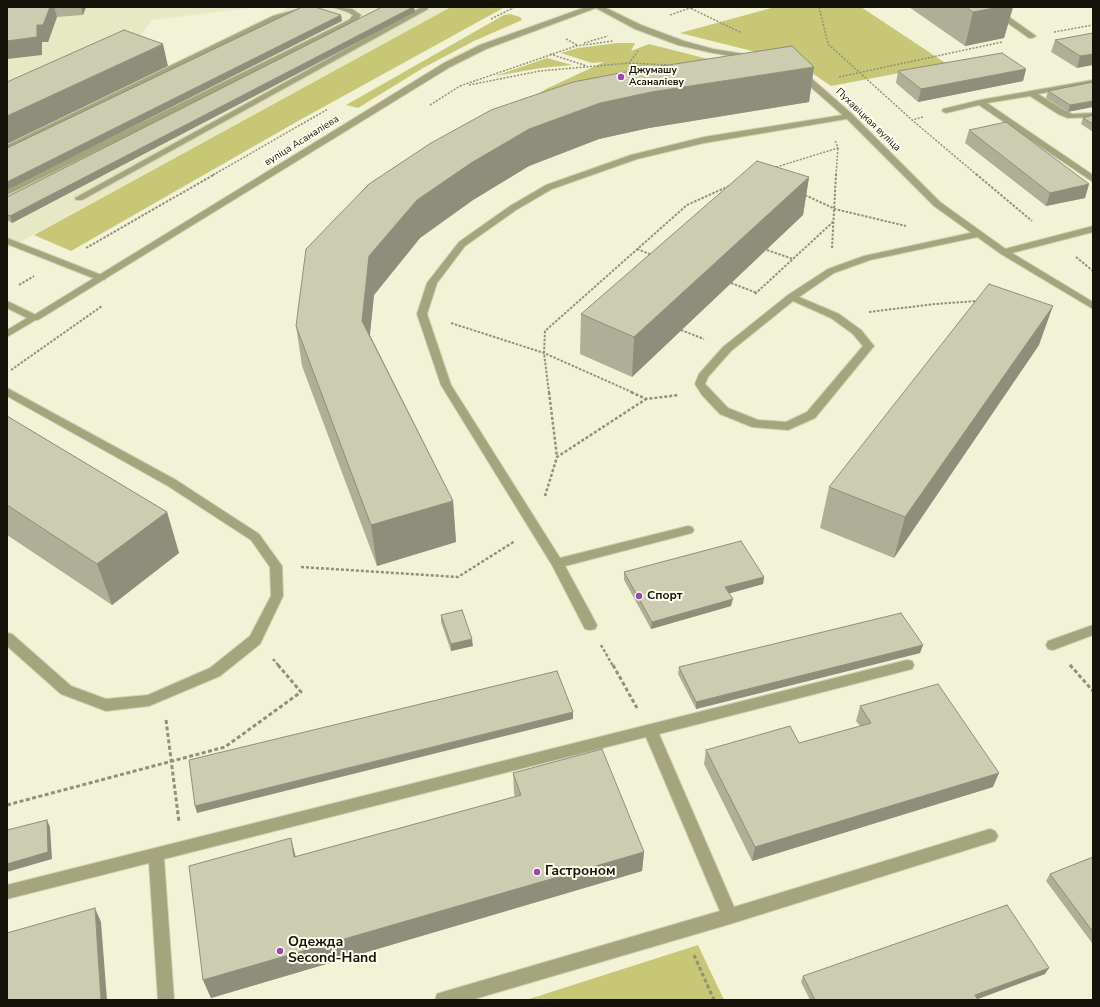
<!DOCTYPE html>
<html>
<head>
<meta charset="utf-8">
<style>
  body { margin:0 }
  #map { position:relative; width:1100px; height:1007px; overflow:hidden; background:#f2f3d6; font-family:"Nunito Sans",sans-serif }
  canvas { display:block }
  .frame { position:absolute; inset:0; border:8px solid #131309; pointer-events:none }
</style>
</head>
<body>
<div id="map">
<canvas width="1100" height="1007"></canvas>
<div class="frame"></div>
</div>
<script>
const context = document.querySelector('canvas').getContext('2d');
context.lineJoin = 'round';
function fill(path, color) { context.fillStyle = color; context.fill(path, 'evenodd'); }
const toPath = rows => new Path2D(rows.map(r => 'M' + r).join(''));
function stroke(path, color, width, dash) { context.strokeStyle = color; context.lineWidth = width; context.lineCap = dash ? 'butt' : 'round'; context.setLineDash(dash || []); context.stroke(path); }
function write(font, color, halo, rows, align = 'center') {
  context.font = font + ' "Nunito Sans",sans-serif'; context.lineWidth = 4; context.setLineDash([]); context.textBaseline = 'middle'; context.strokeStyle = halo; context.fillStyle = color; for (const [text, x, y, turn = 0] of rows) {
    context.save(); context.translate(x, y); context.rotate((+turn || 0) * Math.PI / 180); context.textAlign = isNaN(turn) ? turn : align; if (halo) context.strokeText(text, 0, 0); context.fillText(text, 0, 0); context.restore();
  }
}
fill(toPath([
  [7,7,257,7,152,20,129,52,168,66,290,7,451,7,7,249]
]), '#e7e8c4');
fill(toPath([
  [451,7,505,7,298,121,71,251,34,235],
  [775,7,861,7,947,64,831,86,796,62,680,33],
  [510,14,520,17,522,20,474,41,423,68,358,108,346,105,504,15],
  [617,43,635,43,631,51,649,44,716,61,464,141,546,89,604,62,592,63,561,53,578,48],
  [547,58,572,65,541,68,495,76],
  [698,945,724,1000,526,1000]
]), '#c7c776');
const lane = toPath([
  [306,7,320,7,279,20,7,151,7,145,273,16,306,7],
  [332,7,352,9,361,15,355,24,7,195,7,189,349,20,353,15,348,12,332,7],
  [419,7,427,7,428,9,82,200,76,200,75,198,420,8,419,7],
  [987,7,995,7,1036,36,1032,38,1029,38,988,9,987,7],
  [1093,80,1093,84,1038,94,1064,110,1072,114,1093,113,1093,117,1068,118,1058,114,1030,96,987,103,1093,175,1093,182,979,105,946,113,942,111,943,109,980,100,1093,80],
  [849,114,852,114,852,118,704,143,637,159,552,189,516,210,465,246,437,283,427,314,451,385,560,558,688,526,692,527,694,530,692,533,688,534,565,566,597,625,595,629,590,630,585,629,552,565,441,385,417,314,427,283,459,242,510,206,546,185,631,155,704,137,849,114],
  [1093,226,1093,232,1004,255,999,252,1001,250,1093,226],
  [979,231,984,234,982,236,870,260,834,273,799,297,839,314,861,330,874,346,815,418,788,430,752,427,720,414,702,395,695,384,699,374,723,347,788,295,828,269,864,256,979,231],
  [793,301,831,318,853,334,863,346,807,412,786,422,758,420,728,408,705,384,708,377,731,351,793,301],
  [7,238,104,276,106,278,104,280,98,280,7,244,7,238],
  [7,301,38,316,39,318,7,337,7,330,27,318,7,308,7,301],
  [7,388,176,480,259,534,282,566,283,596,260,644,220,676,149,706,106,711,61,694,7,646,7,633,12,634,71,686,106,699,148,695,210,668,250,636,271,596,270,567,251,540,168,486,7,396,7,388],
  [1093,625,1093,635,1053,650,1048,649,1046,645,1048,641,1093,625],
  [907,660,912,661,914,665,912,669,659,734,734,907,990,829,995,831,998,836,995,841,730,924,471,1000,435,1000,437,994,443,992,720,911,646,737,164,859,174,1000,158,1000,149,863,7,899,7,885,907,660]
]);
const street = toPath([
  [586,7,604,7,641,25,684,41,713,49,750,55,754,57,750,59,713,53,678,45,635,29,596,8,486,49,450,67,38,320,30,320,29,318,444,63,480,45,586,7],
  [797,71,803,71,852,114,940,202,1007,250,1093,302,1093,309,1001,254,934,206,846,118,797,75,797,71]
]);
stroke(lane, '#cecfb5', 2);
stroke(street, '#cecfb5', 2);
stroke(toPath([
  [688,7,742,33],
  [819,7,828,44,912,120],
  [670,15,693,7],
  [491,19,513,8,512,7],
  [1054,32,1093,25],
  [566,39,577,45],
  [584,43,608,36],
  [550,54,587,66],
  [629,63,668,65],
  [839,77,1002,42],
  [469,85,540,71,629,63,638,51],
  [460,86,576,46,613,41],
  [430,105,460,86],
  [923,117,912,120,977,175],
  [773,168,838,148,835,140],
  [213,175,328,109],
  [836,175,838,148]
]), '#90917c', 1.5, [2, 1.5]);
stroke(toPath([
  [976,174,1032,221],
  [805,195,835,209,906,226],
  [86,248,215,174],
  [832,248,836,174],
  [637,249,652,255],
  [767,250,793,259],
  [1076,257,1093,271],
  [731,283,757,293],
  [19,285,34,276],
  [755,294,834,221],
  [869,312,935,304,977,301],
  [451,323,544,353,634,393],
  [681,330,704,339],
  [11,370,102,306],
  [549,393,544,353,545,331,687,205,729,186]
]), '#90917c', 2, [2.5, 1.5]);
stroke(toPath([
  [549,392,557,457],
  [631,392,646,399,679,395],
  [545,496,557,457,646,399],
  [301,567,458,577,515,541],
  [601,645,613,666],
  [273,659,279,666],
  [1070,665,1071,666]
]), '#90917c', 2.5, [3, 2]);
stroke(toPath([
  [613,665,637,708],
  [1070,665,1093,691],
  [166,720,179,822],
  [7,805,225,747,301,692,278,665],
  [694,955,714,1000]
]), '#90917c', 3, [4, 2.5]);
fill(lane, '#a4a57c');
fill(street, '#a4a57c');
fill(toPath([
  [7,7,86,7,83,15,57,17,48,42,42,42,42,55],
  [909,7,1013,7,1004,38,965,46],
  [415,12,12,223,7,220,7,197],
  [1093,33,1077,68,1051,52,1055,40],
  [814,67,809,102,649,128,599,139,529,166,473,200,420,238,374,295,370,335,453,501,456,542,377,566,302,366,296,326,369,184],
  [1026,69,1023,81,918,102,896,83,898,71],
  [1093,82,1068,112,1046,98,1048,91],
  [1093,115,1093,132,1081,124,1083,118],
  [969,130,1089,184,1085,198,1046,206,965,143],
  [809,177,803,215,632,377,580,354,581,314],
  [1039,345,894,558,820,528,829,487],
  [7,416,167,512,179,553,112,605,7,535],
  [624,572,764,577,763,584,729,593,731,606,651,629,624,580],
  [441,615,473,646,451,651,441,622],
  [923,645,920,653,696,709,678,674,679,667],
  [860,706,993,787,752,861,704,764,706,750,799,743,860,726,856,721],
  [513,773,644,852,642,871,211,998,203,980,296,857,515,797,514,793],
  [1093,857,1093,943,1092,943,1046,881,1050,874],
  [1045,974,978,999,978,1000,810,1000,801,982,803,976]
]), '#afaf97');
fill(toPath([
  [50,7,54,7,57,17,48,42,42,42,42,55,7,59,7,41,37,25],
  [81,7,86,7,83,15],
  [413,7,414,7,415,12,12,223,10,216],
  [1000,7,1013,7,1004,38,965,46,973,12],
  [341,15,342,21,7,190,7,182],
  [163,44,168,66,7,144,7,116],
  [1093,54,1093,65,1077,68,1080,56],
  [814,67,809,102,649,128,599,139,529,166,473,200,420,238,374,295,367,360,362,321,369,256,417,200,471,163,529,129,600,103,651,92],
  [1026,69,1023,81,918,102,921,89],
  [1093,101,1093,107,1068,112,1070,105],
  [809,177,803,215,632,377,634,337],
  [1089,184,1085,198,1046,206,1050,193],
  [1053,306,1039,345,894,558,905,517],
  [453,501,456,542,377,566,371,525],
  [167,512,179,553,112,605,97,564],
  [764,577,763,584,724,595,725,587],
  [733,599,731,606,651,629,652,622],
  [472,639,473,646,451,651,451,644],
  [923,645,920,653,696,709,696,702],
  [573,712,573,719,197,813,195,806],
  [999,773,993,787,752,861,755,847],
  [47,820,50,827,52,859,7,872,7,864],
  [291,838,296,858,294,857],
  [644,852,642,871,211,998,203,980],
  [95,908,101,922,107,1000,101,1000],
  [1049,968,1045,974,975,1000,975,995]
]), '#8e8f7b');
const building = toPath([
  [7,7,50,7,43,25,37,25,37,37,7,41,7,7],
  [302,7,315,7,341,15,7,182,7,148,302,7],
  [382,7,413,7,10,216,7,215,7,197,382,7],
  [966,7,1000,7,973,12,966,7],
  [124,30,163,44,7,116,7,82,124,30],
  [1093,33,1093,54,1080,56,1055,40,1093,33],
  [792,46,814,67,651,92,600,103,529,129,471,163,417,200,369,256,362,321,453,501,371,525,296,326,306,249,369,184,431,143,491,110,573,82,636,70,792,46],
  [1002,53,1026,69,921,89,898,71,1002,53],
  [1093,82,1093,101,1070,105,1048,91,1093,82],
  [1093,115,1093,124,1083,118,1093,115],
  [1006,122,1089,184,1050,193,969,130,1006,122],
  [757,161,809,177,634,337,581,314,757,161],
  [989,284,1053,306,905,517,829,487,989,284],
  [7,416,167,512,97,564,7,505,7,416],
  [741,541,764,577,725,587,733,599,652,622,624,572,741,541],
  [462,610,472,639,451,644,441,615,462,610],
  [901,613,923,645,696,702,679,667,901,613],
  [557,671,573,712,195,806,189,760,557,671],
  [938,684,999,773,755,847,706,750,790,726,799,743,871,723,860,706,938,684],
  [602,749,644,852,203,980,189,866,291,838,294,857,521,795,513,773,602,749],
  [47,820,48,852,7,864,7,830,47,820],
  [1093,857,1093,932,1050,874,1093,857],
  [1007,905,1049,968,975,995,978,1000,815,1000,803,976,1007,905],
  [95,908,101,1000,7,1000,7,933,95,908]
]);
fill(building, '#cbccb0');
stroke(building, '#8e8f7b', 1);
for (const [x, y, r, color] of [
  [621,77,4,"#9c46b3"],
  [639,596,4,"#9c46b3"],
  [537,872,4,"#9c46b3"],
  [280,951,4,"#9c46b3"]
]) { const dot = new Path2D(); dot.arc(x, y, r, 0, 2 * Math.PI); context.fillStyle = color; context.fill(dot); stroke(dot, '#feffee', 1.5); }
write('bold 10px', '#131309', '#feffee', [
  ["Джумашу",629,71],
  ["Асаналіеву",629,83]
], 'left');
write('10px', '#131309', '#feffee', [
  ["Пухавіцкая вуліца",868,120,44],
  ["вуліца Асаналіева",302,141,-32]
]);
write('bold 12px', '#131309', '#feffee', [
  ["Спорт",647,596]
], 'left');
write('bold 14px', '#131309', '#feffee', [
  ["Гастроном",545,872],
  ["Одежда",288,943],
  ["Second-Hand",288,959]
], 'left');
</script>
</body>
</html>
